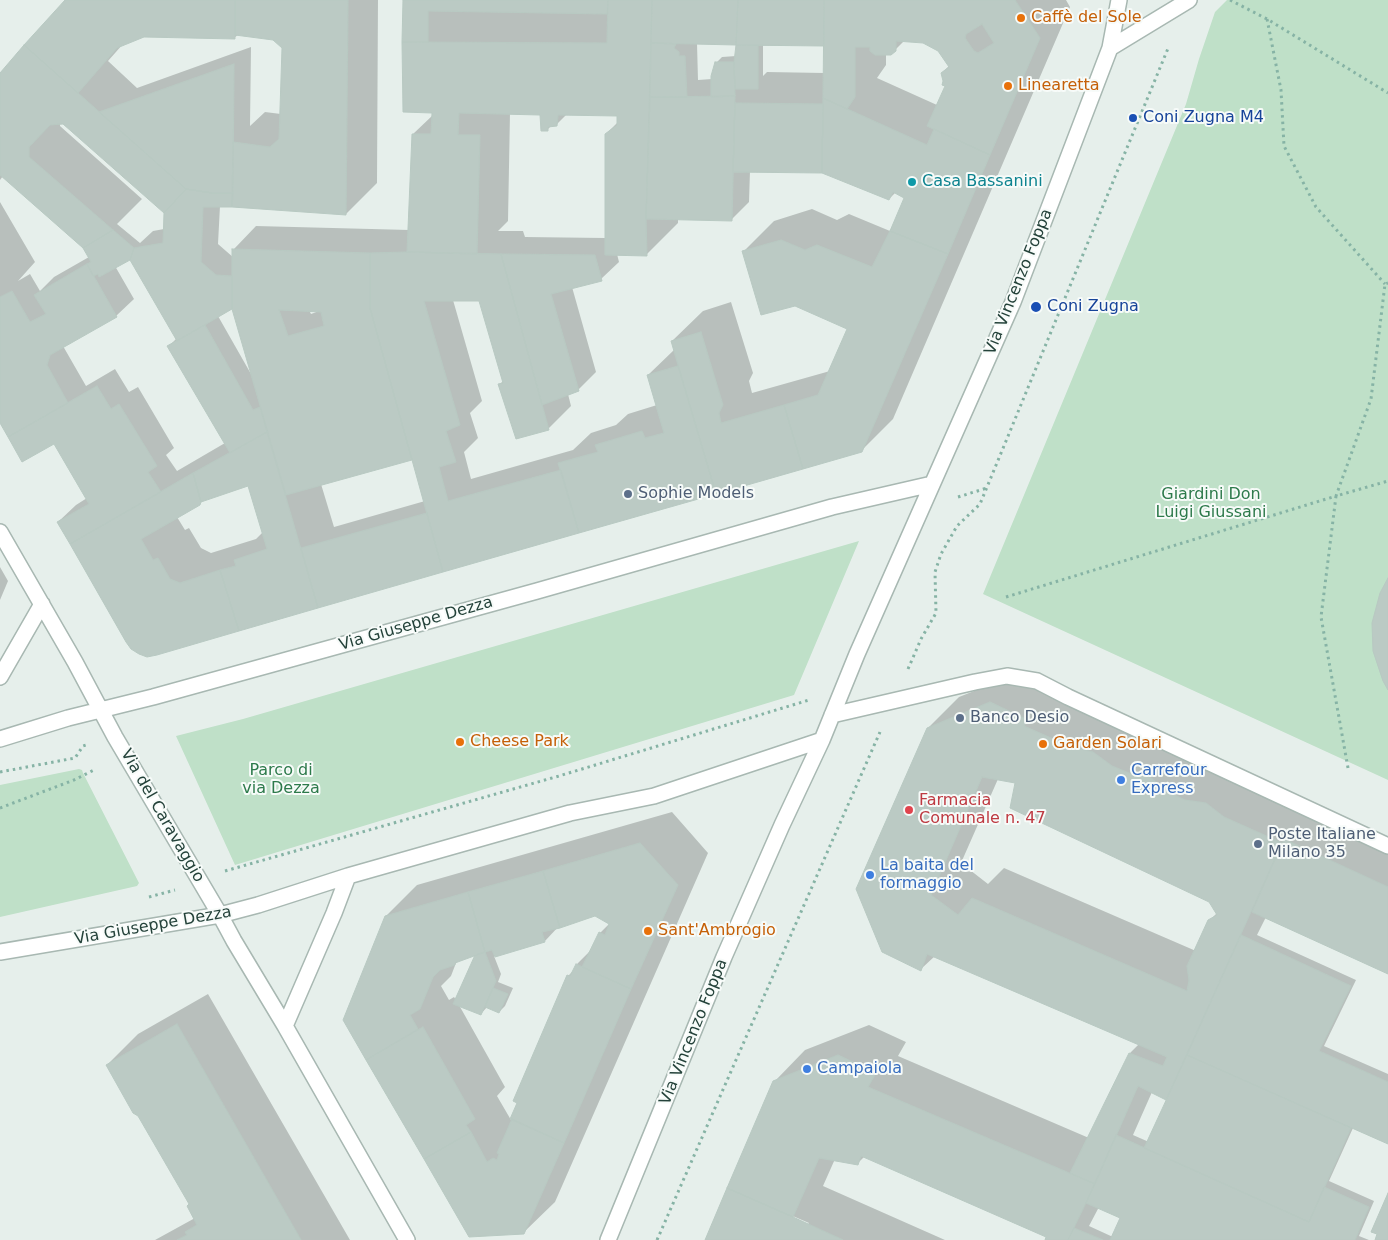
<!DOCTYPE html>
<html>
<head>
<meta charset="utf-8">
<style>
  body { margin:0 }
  canvas { display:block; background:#e6efeb }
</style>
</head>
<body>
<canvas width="1388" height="1240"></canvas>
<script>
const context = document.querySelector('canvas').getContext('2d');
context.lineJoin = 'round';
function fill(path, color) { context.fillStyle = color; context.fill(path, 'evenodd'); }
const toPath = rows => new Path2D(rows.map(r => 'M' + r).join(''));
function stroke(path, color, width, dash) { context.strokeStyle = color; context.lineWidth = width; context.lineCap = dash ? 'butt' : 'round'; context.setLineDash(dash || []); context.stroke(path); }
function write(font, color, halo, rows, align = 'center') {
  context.font = font + ' "DejaVu Sans",sans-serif'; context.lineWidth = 4; context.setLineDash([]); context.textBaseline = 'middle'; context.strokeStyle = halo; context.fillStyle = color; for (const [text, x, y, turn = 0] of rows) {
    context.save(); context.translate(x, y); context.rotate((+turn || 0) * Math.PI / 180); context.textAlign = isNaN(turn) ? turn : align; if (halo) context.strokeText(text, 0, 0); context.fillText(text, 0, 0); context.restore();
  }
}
fill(toPath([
  [1227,0,1388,0,1388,780,983,594,1186,104,1199,59,1215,12],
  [859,541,794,695,235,865,176,736,243,719],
  [79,769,82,770,83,773,139,883,137,886,0,917,0,785]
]), '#bfe0c8');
fill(toPath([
  [66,0,378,0,377,183,346,214,220,206,218,244,234,258,234,249,256,226,410,230,413,134,433,115,433,112,404,111,405,0,1066,0,1070,7,893,419,862,450,156,654,58,522,76,505,87,498,55,442,0,421,0,202,35,262,18,281,30,274,40,291,54,277,89,257,85,248,3,176,0,180,0,74],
  [239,34,273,38,283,48,281,114,265,112,250,126,251,47,137,88,108,61,123,44,144,36,234,38],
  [904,41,923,42,939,50,950,65,942,73,946,86,937,105,877,78,886,65,886,54,891,54],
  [697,43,740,43,736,56,722,57,716,63,712,79,698,80],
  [763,44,825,45,825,73,767,72,763,76],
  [510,113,542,114,547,130,552,125,556,125,567,114,618,115,618,122,606,134,606,238,525,237,523,231,498,231,508,221],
  [60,123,64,123,165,212,164,229,153,231,140,243,117,224,142,199,60,126],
  [750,171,822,172,889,199,896,192,906,197,890,231,849,214,837,220,812,209,774,221,743,252,849,328,830,371,752,393,749,381,753,373,731,302,703,311,672,341,675,349,648,375,657,405,628,414,616,425,591,433,573,450,471,479,464,452,478,438,470,413,482,401,453,300,480,300,504,380,500,384,516,437,549,428,571,406,568,394,578,390,596,372,572,287,601,279,619,262,617,254,647,254,678,223,678,219,731,220,749,202],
  [130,258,177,338,169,346,225,443,177,471,166,455,174,448,138,387,129,392,115,369,86,386,63,346,116,316,134,299,115,266],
  [233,308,252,374,251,374,218,316],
  [309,310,319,311,311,314],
  [413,458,425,501,334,527,321,484],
  [249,485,263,532,256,539,211,553,201,548,189,528,185,530,177,517,199,504,204,499],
  [0,567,8,581,0,600],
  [1022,672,1388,842,1388,972,1266,917,1257,935,1356,980,1324,1046,1388,1074,1388,1143,1353,1128,1329,1181,1374,1201,1359,1236,1369,1240,1045,1240,1048,1237,865,1156,857,1164,835,1159,823,1186,945,1240,707,1240,774,1082,805,1050,869,1025,906,1042,898,1056,1089,1138,1130,1053,1139,1044,935,956,921,969,928,728,959,697],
  [998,779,1016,782,1210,901,1217,913,1209,921,1196,951,1004,868,988,884,961,863],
  [1152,1092,1166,1098,1170,1094,1149,1142,1133,1135],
  [1099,1207,1122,1217,1113,1237,1089,1226],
  [788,1214,809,1223,807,1225,787,1216],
  [672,812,708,853,555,1202,523,1233,470,1236,344,1020,386,916,417,885],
  [595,915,610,923,600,933,592,949,577,964,575,969,568,976,511,1120,497,1096,505,1087,459,1005,481,1014,487,1007,499,1012,505,1006,513,988,498,982,501,974,494,956,545,941,560,925],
  [477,954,456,1000,454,997,449,1000,441,986,451,976,456,963,459,960],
  [208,994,350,1240,155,1240,195,1218,190,1204,139,1115,107,1065,138,1034]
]), '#0003');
const building = toPath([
  [65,0,235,0,235,39,144,37,117,48,78,93,24,45,65,0],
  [235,0,348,0,346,215,232,207,233,142,270,147,279,139,282,48,273,40,235,35,235,0],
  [403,0,608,0,607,14,428,11,428,42,402,42,403,0],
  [608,0,652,0,646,219,647,256,605,255,605,134,617,125,617,116,558,115,557,126,548,127,548,131,541,131,540,115,459,113,458,135,480,135,477,254,407,252,412,134,431,134,432,113,403,112,402,42,607,43,608,0],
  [652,0,738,0,736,45,651,43,652,0],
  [738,0,824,0,824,46,736,45,738,0],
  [824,0,1015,0,1040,38,990,155,927,126,945,86,942,85,943,81,941,73,949,67,938,51,923,43,896,41,896,51,891,55,875,55,870,51,870,47,855,47,855,97,847,109,823,98,824,0],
  [982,24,994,43,978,53,974,51,965,38,966,34,982,24],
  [651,43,676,44,674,48,679,52,679,56,685,56,687,97,650,97,651,43],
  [24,45,186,189,164,213,63,124,50,125,29,147,29,157,113,230,83,248,0,175,0,73,24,45],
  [736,45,758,45,758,89,735,89,734,62,736,45],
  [715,62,734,62,735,96,711,97,711,76,715,62],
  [234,64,233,193,212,193,186,189,99,112,234,64],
  [735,96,732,221,646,219,650,97,735,96],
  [823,98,927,145,934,129,990,155,948,254,890,231,904,198,893,192,889,200,822,173,823,98],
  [735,103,823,104,822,173,733,172,735,103],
  [186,189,212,193,233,193,232,207,203,207,201,262,216,275,232,276,232,309,177,341,130,260,134,248,163,243,164,213,186,189],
  [113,230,134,248,130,260,99,277,98,274,93,276,87,264,91,262,83,248,113,230],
  [890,231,948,254,862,452,803,469,784,405,818,395,847,329,795,306,761,315,742,251,781,240,805,250,817,245,872,267,890,231],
  [232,249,370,253,370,308,412,460,286,495,232,309,232,249],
  [279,310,321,312,324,326,288,336,279,310],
  [407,252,501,254,549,430,516,439,498,384,503,383,479,301,424,301,460,425,446,431,456,462,439,467,448,501,561,470,579,533,443,572,370,308,370,253,407,252],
  [501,254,595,255,602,281,551,294,579,391,542,405,501,254],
  [87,264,117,317,50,355,47,365,68,403,8,437,0,423,0,297,12,291,30,322,46,314,34,295,87,264],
  [205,325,253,410,260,407,267,432,230,453,167,346,205,325],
  [701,332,723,405,719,413,721,423,784,405,803,469,716,494,671,341,701,332],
  [678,366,716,494,579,533,558,463,598,452,595,445,642,431,645,438,664,433,647,375,678,366],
  [97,386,111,409,119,404,157,466,148,472,161,492,70,544,57,522,89,504,54,444,22,462,8,437,97,386],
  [267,432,318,608,239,631,220,570,236,566,234,560,267,549,248,486,201,502,193,473,267,432],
  [193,473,201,502,200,505,141,539,153,560,158,558,170,579,180,583,220,570,239,631,157,655,147,657,139,654,131,649,126,642,70,544,193,473],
  [427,513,443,572,318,608,301,548,427,513],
  [1388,578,1388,690,1383,681,1373,651,1372,623,1380,593,1388,578],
  [990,702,1028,720,1024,726,1069,746,1093,752,1112,766,1129,773,1150,777,1168,792,1185,800,1206,803,1224,817,1282,843,1166,1100,1138,1086,1095,1184,1070,1173,1129,1053,1163,1066,1167,1057,927,954,921,971,882,952,856,889,927,728,990,702],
  [982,777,1015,783,1010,808,1209,902,1217,915,1208,920,1187,966,1189,980,1187,991,972,898,958,915,931,895,982,777],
  [1284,839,1388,887,1388,974,1252,912,1284,839],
  [640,843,678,885,631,989,582,967,599,932,605,935,609,924,595,916,560,928,543,871,640,843],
  [543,871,560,928,542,932,545,942,495,957,492,950,485,952,468,892,543,871],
  [468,892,485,952,455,963,455,965,440,970,433,977,420,1009,410,1015,418,1029,366,1060,343,1020,385,916,468,892],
  [1241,935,1351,986,1319,1051,1388,1082,1388,1144,1187,1055,1241,935],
  [485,952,496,981,481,1015,453,1004,475,955,485,952],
  [576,964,631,989,564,1143,510,1119,517,1103,513,1101,567,975,570,976,576,964],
  [493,988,508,994,499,1013,485,1007,493,988],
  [177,1024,301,1240,177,1240,187,1235,185,1232,197,1225,187,1206,189,1204,138,1116,133,1113,106,1065,177,1024],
  [423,1027,475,1119,466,1125,471,1132,424,1159,366,1060,423,1027],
  [838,1055,876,1073,868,1087,1095,1184,1068,1240,1045,1240,1046,1237,861,1156,858,1165,819,1158,793,1217,727,1188,773,1081,838,1055],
  [1187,1055,1351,1128,1309,1222,1144,1148,1187,1055],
  [512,1119,564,1143,524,1234,469,1237,424,1159,471,1132,487,1162,493,1158,497,1160,499,1154,497,1153,512,1119],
  [1116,1135,1309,1222,1324,1187,1369,1207,1355,1240,1110,1240,1120,1218,1086,1203,1116,1135],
  [727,1188,793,1217,843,1240,705,1240,727,1188],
  [1388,1193,1388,1240,1375,1240,1377,1234,1371,1232,1388,1193],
  [1074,1228,1103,1240,1068,1240,1074,1228]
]);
fill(building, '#bbcac4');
stroke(building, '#b8c9c2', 1);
const minor = toPath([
  [1110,48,1189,0],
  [0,532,75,662,115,737,220,915,234,941,285,1026,407,1240],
  [0,677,42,604],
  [832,715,975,682,1007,676,1037,681,1068,697,1388,846],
  [0,739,68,718,153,697,537,591,832,507,932,484],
  [0,952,220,915,258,905,348,876,570,813,654,796,822,740],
  [285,1026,334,913,348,876],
  [608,1240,724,957,782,825,822,740,857,654,1013,302,1110,48,1119,0]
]);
stroke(minor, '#a8b8b2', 18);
stroke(toPath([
  [1230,0,1267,19,1388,93],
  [1267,19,1281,90,1284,146,1316,207,1385,284],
  [958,497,987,488],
  [1006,597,1336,496,1371,399,1385,284,1388,283],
  [908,669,921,639,936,613,935,572,941,554,957,526,980,504,1169,46],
  [1348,768,1321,617,1336,496,1388,481],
  [0,772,75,758,83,746,89,744],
  [0,808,74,780,96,769],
  [225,871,559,776,809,700],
  [149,897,175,890],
  [657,1240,880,732]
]), '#86b3a5', 3, [2.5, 4]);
stroke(minor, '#fff', 15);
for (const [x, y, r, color] of [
  [1021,18,5,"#e8710a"],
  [1008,86,5,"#e8710a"],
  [1133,118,5,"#1a4fb4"],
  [912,182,5,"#0f9aa8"],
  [1036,307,6,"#1a4fb4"],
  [628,494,5,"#5c6f8a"],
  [960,718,5,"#5c6f8a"],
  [460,742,5,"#e8710a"],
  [1043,744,5,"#e8710a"],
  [1121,780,5,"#3f7fe0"],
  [909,810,5,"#e0444e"],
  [1258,844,5,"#5c6f8a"],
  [870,875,5,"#3f7fe0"],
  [648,931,5,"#e8710a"],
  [807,1069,5,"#3f7fe0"]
]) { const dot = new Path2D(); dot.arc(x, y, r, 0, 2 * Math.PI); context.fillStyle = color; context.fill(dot); stroke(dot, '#f7fbf9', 2); }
write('16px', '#c56008', '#f7fbf9', [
  ["Caffè del Sole",1031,18],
  ["Linearetta",1018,86],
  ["Cheese Park",470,742],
  ["Garden Solari",1053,744],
  ["Sant'Ambrogio",658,931]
], 'left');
write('16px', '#164399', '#f7fbf9', [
  ["Coni Zugna M4",1143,118],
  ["Coni Zugna",1047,307]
], 'left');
write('16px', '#0d838f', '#f7fbf9', [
  ["Casa Bassanini",922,182]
], 'left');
write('16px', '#24423a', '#f7fbf9', [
  ["Via Vincenzo Foppa",1019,282,-68],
  ["Via Giuseppe Dezza",416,624,-16],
  ["Via del Caravaggio",162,816,60],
  ["Via Giuseppe Dezza",153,926,-10],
  ["Via Vincenzo Foppa",694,1032,-68]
]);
write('16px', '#4e5e75', '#f7fbf9', [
  ["Sophie Models",638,494],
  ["Banco Desio",970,718],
  ["Poste Italiane",1268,835],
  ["Milano 35",1268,853]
], 'left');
write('16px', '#2d7a4b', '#f7fbf9', [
  ["Giardini Don",1211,495],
  ["Luigi Giussani",1211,513],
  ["Parco di",281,771],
  ["via Dezza",281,789]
]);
write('16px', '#366cbe', '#f7fbf9', [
  ["Carrefour",1131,771],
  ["Express",1131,789],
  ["La baita del",880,866],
  ["formaggio",880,884],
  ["Campaiola",817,1069]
], 'left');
write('16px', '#be3a42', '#f7fbf9', [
  ["Farmacia",919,801],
  ["Comunale n. 47",919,819]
], 'left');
</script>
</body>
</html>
